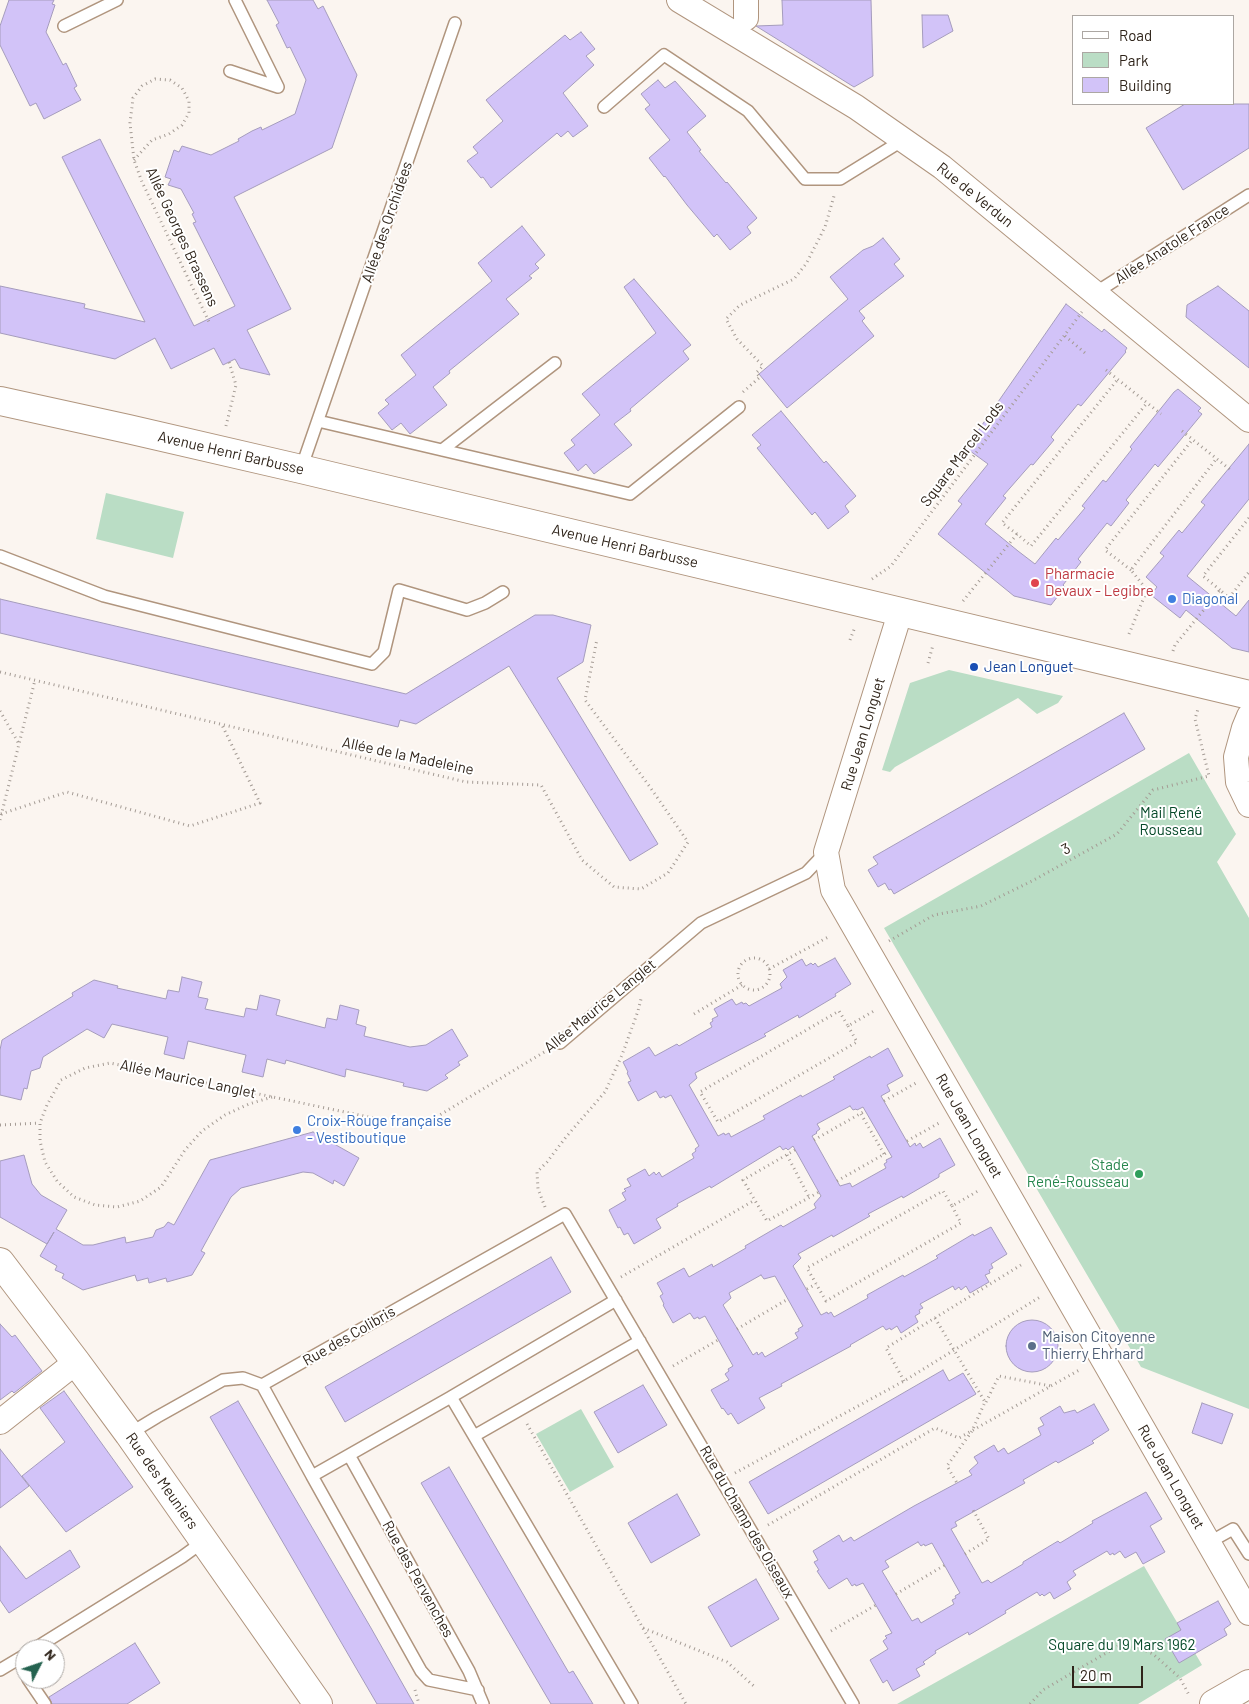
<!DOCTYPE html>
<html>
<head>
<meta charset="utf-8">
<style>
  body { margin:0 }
  #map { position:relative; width:1249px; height:1704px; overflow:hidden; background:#fbf5f0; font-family:Barlow,sans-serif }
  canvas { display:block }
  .legend { position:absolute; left:1072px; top:15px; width:162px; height:90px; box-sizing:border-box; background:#fff; border:1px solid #aca7a3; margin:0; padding:6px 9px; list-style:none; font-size:15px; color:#2f241a }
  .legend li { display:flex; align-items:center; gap:10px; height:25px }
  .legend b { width:25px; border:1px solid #aca7a3 }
  .north { position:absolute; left:15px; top:1639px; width:50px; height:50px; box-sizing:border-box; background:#fff; border:1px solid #aca7a3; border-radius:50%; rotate:49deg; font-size:14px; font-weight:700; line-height:20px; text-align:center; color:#2f241a }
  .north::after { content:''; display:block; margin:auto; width:18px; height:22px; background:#24624f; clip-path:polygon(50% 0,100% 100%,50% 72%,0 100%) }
  .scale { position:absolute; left:1072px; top:1666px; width:71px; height:22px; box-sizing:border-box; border:2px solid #2f241a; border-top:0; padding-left:6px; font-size:15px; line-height:18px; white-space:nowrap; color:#2f241a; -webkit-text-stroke:4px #fff; paint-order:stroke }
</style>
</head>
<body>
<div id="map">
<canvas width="1249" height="1704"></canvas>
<ul class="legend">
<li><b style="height:6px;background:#fff"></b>Road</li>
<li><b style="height:14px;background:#baddc5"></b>Park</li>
<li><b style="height:14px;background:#d2c3f8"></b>Building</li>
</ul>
<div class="north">N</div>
<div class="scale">20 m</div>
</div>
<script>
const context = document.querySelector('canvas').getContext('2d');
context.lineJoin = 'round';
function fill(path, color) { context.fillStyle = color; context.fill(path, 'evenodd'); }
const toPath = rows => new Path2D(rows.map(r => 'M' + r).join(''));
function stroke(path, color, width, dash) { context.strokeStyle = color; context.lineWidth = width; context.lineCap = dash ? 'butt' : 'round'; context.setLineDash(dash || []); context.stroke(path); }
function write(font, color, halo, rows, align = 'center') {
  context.font = font + ' Barlow,sans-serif'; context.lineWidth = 4; context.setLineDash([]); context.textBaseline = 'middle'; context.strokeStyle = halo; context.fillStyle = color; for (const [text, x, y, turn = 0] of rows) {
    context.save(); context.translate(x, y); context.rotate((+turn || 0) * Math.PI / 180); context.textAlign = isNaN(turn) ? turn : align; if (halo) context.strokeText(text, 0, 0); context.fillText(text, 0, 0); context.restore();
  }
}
fill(toPath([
  [106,493,184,512,173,558,96,539],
  [949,670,1063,696,1058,703,1037,714,1018,698,895,767,890,772,882,770,910,683],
  [1189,753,1236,834,1217,862,1249,918,1249,1409,1141,1367,884,928],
  [581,1409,614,1467,570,1492,536,1434],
  [1144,1566,1202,1665,1138,1704,897,1704]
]), '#baddc5');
const building = toPath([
  [9,0,54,0,52,4,55,5,46,32,63,65,66,63,77,86,74,88,81,100,44,119,36,103,30,106,0,45,0,26,9,0],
  [267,0,313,0,318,9,323,6,357,75,332,148,234,197,291,309,247,330,270,375,240,368,235,359,223,365,214,348,171,369,155,338,115,359,0,333,0,286,85,304,84,308,145,322,62,157,100,139,194,326,235,306,193,223,196,222,192,214,194,213,181,189,168,185,171,179,165,177,174,150,179,152,182,146,211,155,239,141,238,139,252,131,261,127,262,130,295,114,306,80,290,47,287,48,276,25,279,23,267,0],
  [782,0,871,0,873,76,854,87,756,26,783,25,782,0],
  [922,15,948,15,953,31,923,48,922,15],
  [581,32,595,49,586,56,594,65,563,93,588,126,573,137,568,131,561,137,557,133,491,188,483,177,481,178,467,161,478,153,473,147,503,121,486,100,565,35,570,40,581,32],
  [658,80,665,88,675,81,706,116,687,132,701,150,699,151,726,183,727,182,757,218,747,227,751,233,730,250,717,234,714,237,687,205,665,176,664,177,649,158,670,140,645,109,650,105,641,94,658,80],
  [1185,104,1249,104,1249,148,1183,190,1146,128,1185,104],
  [522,226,545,255,535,264,539,268,529,276,532,278,506,299,519,314,449,371,450,373,433,387,447,405,410,434,401,423,392,430,378,413,389,404,385,400,416,375,401,355,492,281,478,263,522,226],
  [883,238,900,259,894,264,904,276,859,311,865,318,862,321,874,336,787,408,759,374,848,299,830,277,863,250,873,246,883,238],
  [634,279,691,345,683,351,689,359,630,409,631,411,614,424,632,445,594,474,586,464,578,471,564,453,575,445,571,440,600,415,582,394,656,333,624,287,634,279],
  [1218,286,1249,311,1249,368,1186,317,1187,305,1218,286],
  [1066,304,1102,332,1104,329,1127,348,1125,351,1126,352,1081,406,1078,404,1051,437,1054,440,1033,465,1031,464,1003,496,1006,498,985,524,1018,551,1035,564,1056,538,1058,540,1085,508,1082,506,1103,480,1106,482,1132,449,1130,447,1174,392,1178,389,1201,408,1198,411,1202,414,1158,467,1155,464,1126,500,1129,503,1111,526,1107,523,1078,559,1081,562,1063,585,1065,587,1051,605,1014,596,938,534,962,504,958,501,988,464,966,448,1066,304],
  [781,411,824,463,826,461,856,496,845,506,849,512,828,529,815,512,812,515,757,448,761,445,752,435,781,411],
  [1249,444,1249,499,1187,576,1236,616,1249,600,1249,652,1232,648,1186,610,1180,618,1151,595,1157,587,1146,577,1164,556,1160,553,1179,530,1182,533,1205,505,1201,502,1249,444],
  [0,599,406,694,535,615,553,615,591,625,583,662,557,678,658,844,630,861,509,666,416,724,400,720,398,727,0,633,0,599],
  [1124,713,1145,749,894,894,891,889,889,890,885,883,878,887,868,870,878,864,873,857,1124,713],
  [835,958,851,984,835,994,836,996,799,1018,798,1015,764,1034,766,1036,695,1073,697,1078,689,1085,718,1136,724,1133,725,1135,729,1133,731,1137,765,1119,763,1116,801,1095,802,1097,835,1079,833,1077,870,1056,871,1058,888,1048,903,1076,887,1085,890,1091,881,1096,910,1147,915,1143,916,1146,920,1143,923,1148,940,1138,955,1165,939,1174,939,1177,903,1198,902,1196,868,1214,870,1216,833,1237,832,1235,798,1254,801,1258,793,1266,821,1315,827,1312,828,1314,831,1312,834,1317,868,1298,867,1295,903,1275,904,1277,938,1258,936,1256,973,1234,974,1236,991,1227,1007,1254,991,1264,993,1268,989,1270,990,1273,985,1275,989,1282,970,1293,966,1286,961,1290,959,1287,955,1290,953,1286,920,1304,923,1308,919,1310,920,1313,915,1316,918,1322,901,1333,897,1326,891,1330,890,1328,886,1330,883,1326,850,1345,851,1346,781,1384,782,1386,759,1398,765,1408,738,1424,731,1413,728,1415,723,1408,722,1409,711,1390,729,1380,725,1374,729,1371,728,1369,733,1366,705,1316,699,1319,698,1317,694,1319,690,1313,673,1323,663,1305,664,1304,660,1296,663,1294,657,1283,684,1268,689,1277,712,1264,713,1267,746,1248,745,1246,781,1225,783,1227,816,1208,814,1204,821,1196,793,1146,788,1150,786,1148,783,1150,780,1146,711,1188,710,1186,677,1204,678,1206,656,1219,661,1228,634,1244,628,1233,624,1235,620,1227,618,1228,609,1210,626,1200,622,1193,626,1191,624,1189,631,1186,627,1179,645,1169,649,1176,654,1172,656,1175,659,1172,662,1177,694,1158,692,1154,696,1151,695,1149,699,1146,671,1095,665,1098,664,1096,660,1098,656,1091,638,1101,628,1082,631,1081,627,1073,628,1072,623,1062,649,1047,655,1056,677,1044,679,1046,712,1027,710,1023,713,1021,712,1019,718,1016,714,1009,732,999,736,1005,742,1002,743,1004,746,1003,749,1006,782,988,780,984,787,977,783,970,802,959,806,966,811,963,813,965,815,963,818,967,835,958],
  [850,1106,853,1110,856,1109,857,1110,863,1107,892,1157,886,1160,887,1162,884,1164,886,1168,852,1187,850,1183,840,1186,812,1136,817,1133,816,1132,820,1129,817,1124,850,1106],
  [761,1275,764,1279,775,1276,803,1326,798,1329,799,1331,795,1333,798,1338,765,1357,762,1352,758,1355,757,1352,753,1355,723,1305,731,1298,729,1293,761,1275],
  [182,977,202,982,198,997,208,999,205,1009,244,1017,246,1008,257,1010,260,995,280,1000,276,1015,325,1028,327,1018,337,1020,340,1005,359,1010,356,1024,366,1027,364,1036,410,1047,426,1045,452,1029,468,1056,458,1062,460,1065,445,1075,448,1078,427,1091,403,1086,404,1083,346,1069,345,1077,286,1060,285,1064,267,1059,263,1077,242,1072,246,1055,188,1041,184,1059,164,1054,168,1037,112,1024,104,1038,87,1029,43,1057,40,1068,31,1071,27,1089,24,1088,21,1100,0,1095,0,1050,2,1040,73,996,72,993,94,980,118,986,117,988,166,999,168,990,179,992,182,977],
  [313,1132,359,1158,344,1186,334,1180,333,1184,313,1173,303,1172,241,1188,231,1197,218,1220,201,1251,205,1253,192,1275,167,1282,166,1278,149,1283,148,1278,137,1281,135,1275,83,1290,62,1278,64,1274,55,1270,57,1266,40,1256,54,1232,47,1244,0,1217,0,1161,24,1155,32,1184,41,1195,67,1210,56,1229,83,1245,93,1245,125,1237,126,1243,153,1237,156,1230,164,1227,168,1222,174,1225,210,1160,313,1132],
  [551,1257,571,1292,345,1422,325,1387,551,1257],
  '1006 1346a26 26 0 1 1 52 0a26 26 0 1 1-52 0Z',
  [0,1324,12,1337,15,1335,42,1371,14,1393,12,1391,0,1400,0,1324],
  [943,1370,949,1381,963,1373,976,1394,768,1514,749,1482,943,1370],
  [643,1385,667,1425,618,1453,594,1412,643,1385],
  [64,1391,133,1487,66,1532,22,1476,65,1442,40,1408,64,1391],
  [238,1401,371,1628,414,1704,377,1704,210,1417,238,1401],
  [1202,1403,1233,1414,1222,1444,1192,1433,1202,1403],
  [1094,1404,1109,1430,1092,1441,1094,1443,1058,1463,1056,1461,1023,1480,1025,1483,955,1522,957,1526,951,1529,982,1583,988,1580,991,1583,1023,1564,1023,1562,1058,1541,1060,1543,1093,1523,1092,1521,1146,1492,1162,1519,1150,1526,1165,1552,1143,1564,1136,1552,1125,1558,1120,1551,1114,1555,1113,1553,1110,1555,1107,1551,1073,1571,1076,1575,1067,1582,1071,1589,1054,1599,1050,1592,1044,1596,1042,1594,1040,1596,1037,1592,1005,1611,1006,1613,969,1635,968,1632,935,1651,936,1653,923,1662,925,1664,916,1669,920,1676,893,1691,887,1680,883,1683,870,1660,888,1649,883,1641,887,1638,885,1636,892,1633,863,1583,856,1586,855,1584,852,1586,847,1578,829,1589,817,1571,819,1570,814,1562,818,1560,813,1551,839,1535,843,1542,851,1537,854,1541,914,1506,972,1475,969,1471,978,1463,974,1457,994,1445,998,1452,1004,1448,1008,1454,1041,1435,1038,1428,1044,1425,1040,1418,1060,1406,1064,1413,1075,1410,1077,1413,1094,1404],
  [918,1542,921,1546,924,1544,925,1546,932,1543,960,1593,955,1596,956,1598,952,1600,954,1604,921,1623,918,1618,912,1621,882,1571,889,1567,885,1561,918,1542],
  [0,1449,29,1486,0,1508,0,1449],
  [449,1467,569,1673,573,1671,593,1704,551,1704,421,1483,449,1467],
  [677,1494,700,1535,651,1563,628,1523,677,1494],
  [0,1546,26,1579,70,1550,80,1567,9,1613,0,1600,0,1546],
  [756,1579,779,1619,731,1647,708,1607,756,1579],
  [1218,1601,1231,1624,1224,1629,1227,1635,1179,1663,1165,1639,1181,1630,1177,1623,1218,1601],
  [135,1643,160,1683,127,1704,52,1704,49,1697,135,1643]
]);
fill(building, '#d2c3f8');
stroke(building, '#a59cbc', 1);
const service = toPath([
  [64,26,117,0],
  [230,71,278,87,235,0],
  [604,107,664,55,748,111,805,179,840,179,903,140],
  [1095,293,1249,195],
  [318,421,630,494,739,407],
  [442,450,555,363],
  [301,469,455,23],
  [0,556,104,596,372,664,384,652,399,590,467,610,485,603,503,592],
  [560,1043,701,923,806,873,826,852],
  [616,1300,451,1397,632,1704],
  [262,1385,312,1476,349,1455],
  [451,1397,349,1455,469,1671,483,1704],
  [129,1434,157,1417,223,1380,243,1378,262,1385,565,1214,853,1704],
  [474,1436,640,1341],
  [312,1476,421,1671,429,1680,478,1690],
  [1208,1543,1233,1529,1249,1554],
  [34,1649,182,1557,204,1541],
  [0,1670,25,1655],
  [28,1679,45,1704]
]);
const minor = toPath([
  [679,0,856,107,942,167,1249,420],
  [746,0,746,18],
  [900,613,826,852,833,890,1249,1613],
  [1249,716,1244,728,1236,757,1238,782,1249,805],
  [0,1422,76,1362]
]);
const tertiary = toPath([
  [0,1262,76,1362,129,1434,318,1704],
  [1214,1704,1249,1684]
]);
const secondary = toPath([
  [0,401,128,429,301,469,1249,695]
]);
stroke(service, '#b0957e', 14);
stroke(minor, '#b0957e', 26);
stroke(tertiary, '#b0957e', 30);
stroke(secondary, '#b0957e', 30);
stroke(toPath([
  [134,160,152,140,169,134,182,125,189,113,189,101,182,88,170,80,155,79,142,86,133,98,130,123,134,160,142,182,210,324],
  [1065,336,1085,353],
  [1106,370,1161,414],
  [743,392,760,377,756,373,763,366,737,339,726,319,740,305,794,279,806,264,825,227,834,196],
  [226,426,236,385,229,362],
  [1182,431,1232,471],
  [1017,534,1002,523,1118,379],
  [1131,570,1105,550,1193,439],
  [872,579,891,566,1082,312],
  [1220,590,1203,576,1249,518],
  [963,601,1017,534,1031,546,1147,403],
  [1129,634,1147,590,1131,570,1217,458],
  [850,640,855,627],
  [1173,651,1175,645,1220,590,1229,598,1249,572],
  [928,663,933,645],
  [0,672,466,782,541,785,582,860,614,887,641,889,668,873,688,842,650,787,585,700,597,639],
  [0,711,19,744],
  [1,814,67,792,190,826,260,803,222,725],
  [0,820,35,680],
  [889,941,934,915,981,906,1032,881,1117,834,1153,790,1209,776,1195,719,1198,709],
  '738 974a16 16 0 1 1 32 0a16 16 0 1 1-32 0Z',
  [769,969,830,936],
  [694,1014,742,985],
  [848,1026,857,1042,718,1122,700,1092,839,1011,848,1026,874,1011],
  [272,1097,249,1104,225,1115,202,1131,185,1150,161,1187,140,1201,117,1207,95,1205,74,1197,57,1181,45,1162,40,1141,40,1123,47,1105,61,1080,85,1068,110,1063,388,1121,433,1119,546,1051],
  [884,1101,916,1083],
  [861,1114,884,1154],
  [0,1125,40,1123],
  [814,1140,865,1111],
  [907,1141,939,1123],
  [795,1150,743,1180,767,1221,819,1192],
  [787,1155,809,1197],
  [837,1181,888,1152],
  [952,1206,961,1223,826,1301,807,1268,943,1191,952,1206,978,1191],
  [545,1207,538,1189,537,1172,547,1162,566,1137,605,1092,622,1055,638,1011,641,999],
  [621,1277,755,1200],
  [807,1289,816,1284],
  [935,1318,985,1402,972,1431,947,1466,957,1483],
  [737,1329,788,1299],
  [673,1366,718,1340],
  [904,1381,886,1348,1021,1265],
  [986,1402,999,1376,1051,1386],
  [527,1424,686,1704],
  [735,1473,904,1381,1040,1297],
  [768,1525,935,1428,959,1438,1081,1369],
  [965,1554,989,1539,973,1510],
  [896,1594,945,1565],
  [643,1628,727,1662,756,1688],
  [831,1631,876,1605],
  [415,1690,419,1704],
  [1030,1704,1043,1690,1118,1646,1137,1647,1153,1654,1180,1678,1189,1695]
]), '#a49b94', 3, [1, 4]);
stroke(service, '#fff', 11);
stroke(minor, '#fff', 24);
stroke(tertiary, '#fff', 28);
stroke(secondary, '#fff', 28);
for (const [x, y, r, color] of [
  [1035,583,5,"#e0444e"],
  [1172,599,5,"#3f7fe0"],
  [974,667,5,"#1a4fb4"],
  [297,1130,5,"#3f7fe0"],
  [1139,1174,5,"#2e9e5b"],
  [1032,1346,5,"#5c6f8a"]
]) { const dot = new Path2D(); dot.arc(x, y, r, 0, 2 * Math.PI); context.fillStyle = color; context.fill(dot); stroke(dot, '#fff', 2); }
write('15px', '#2f241a', '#fff', [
  ["Rue de Verdun",975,195,39],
  ["Allée des Orchidées",387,222,-71],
  ["Allée Georges Brassens",182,237,65],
  ["Allée Anatole France",1172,244,-33],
  ["Avenue Henri Barbusse",231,453,13],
  ["Square Marcel Lods",962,454,-53],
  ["Avenue Henri Barbusse",625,546,13],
  ["Rue Jean Longuet",863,734,-73],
  ["Allée de la Madeleine",408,756,12],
  ["3",1066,849,-29],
  ["Allée Maurice Langlet",600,1006,-39],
  ["Allée Maurice Langlet",188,1079,12],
  ["Rue Jean Longuet",969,1126,60],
  ["Rue des Colibris",349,1336,-30],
  ["Rue Jean Longuet",1171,1477,60],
  ["Rue des Meuniers",162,1481,55],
  ["Rue du Champ des Oiseaux",747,1522,60],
  ["Rue des Pervenches",418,1579,61]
]);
write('15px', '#be3a42', '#fff', [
  ["Pharmacie",1045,574],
  ["Devaux - Legibre",1045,591]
], 'left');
write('15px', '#366cbe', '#fff', [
  ["Diagonal",1182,599],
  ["Croix-Rouge française",307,1121],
  ["- Vestiboutique",307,1138]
], 'left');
write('15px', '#164399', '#fff', [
  ["Jean Longuet",984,667]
], 'left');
write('15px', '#074a2a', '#fff', [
  ["Mail René",1171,813],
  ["Rousseau",1171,830],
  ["Square du 19 Mars 1962",1122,1645]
]);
write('15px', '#27864d', '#fff', [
  ["Stade",1129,1165],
  ["René-Rousseau",1129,1182]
], 'right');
write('15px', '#4e5e75', '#fff', [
  ["Maison Citoyenne",1042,1337],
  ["Thierry Ehrhard",1042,1354]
], 'left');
</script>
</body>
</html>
